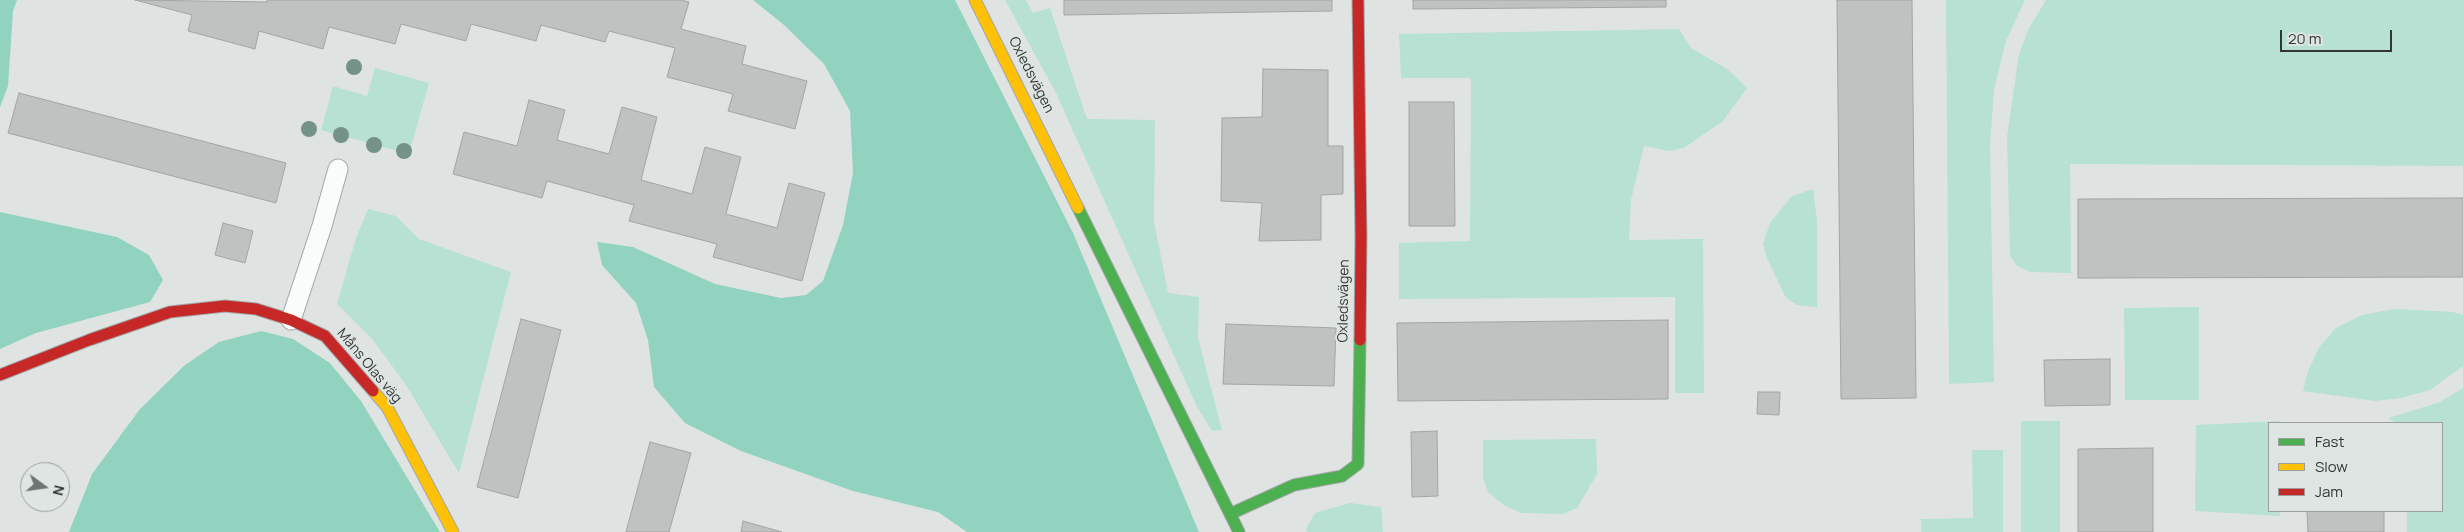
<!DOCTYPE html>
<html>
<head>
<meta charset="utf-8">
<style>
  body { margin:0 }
  #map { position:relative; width:2463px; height:532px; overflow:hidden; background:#dfe4e2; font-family:Manrope,sans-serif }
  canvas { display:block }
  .legend { position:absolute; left:2268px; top:422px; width:175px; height:90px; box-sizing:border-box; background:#dee5e2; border:1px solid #9a9f9d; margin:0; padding:6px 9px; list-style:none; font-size:15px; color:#333635 }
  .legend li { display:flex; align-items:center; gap:10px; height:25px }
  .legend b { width:25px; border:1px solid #9a9f9d }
  .north { position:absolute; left:20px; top:462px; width:50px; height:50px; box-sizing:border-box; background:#dee5e2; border:1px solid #9a9f9d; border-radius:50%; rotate:104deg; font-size:14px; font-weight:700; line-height:20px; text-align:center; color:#333635 }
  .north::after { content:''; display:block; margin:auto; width:18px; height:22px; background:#6f7372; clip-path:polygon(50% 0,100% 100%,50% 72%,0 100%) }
  .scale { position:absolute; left:2280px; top:30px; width:112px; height:22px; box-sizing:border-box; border:2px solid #333635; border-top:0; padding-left:6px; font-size:15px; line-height:18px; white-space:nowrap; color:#333635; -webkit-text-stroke:4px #dee5e2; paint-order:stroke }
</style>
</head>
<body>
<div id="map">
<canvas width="2463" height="532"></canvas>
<ul class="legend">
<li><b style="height:6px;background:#4caf50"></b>Fast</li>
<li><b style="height:6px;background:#ffc107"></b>Slow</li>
<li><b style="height:6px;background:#c62828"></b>Jam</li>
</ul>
<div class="north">N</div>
<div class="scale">20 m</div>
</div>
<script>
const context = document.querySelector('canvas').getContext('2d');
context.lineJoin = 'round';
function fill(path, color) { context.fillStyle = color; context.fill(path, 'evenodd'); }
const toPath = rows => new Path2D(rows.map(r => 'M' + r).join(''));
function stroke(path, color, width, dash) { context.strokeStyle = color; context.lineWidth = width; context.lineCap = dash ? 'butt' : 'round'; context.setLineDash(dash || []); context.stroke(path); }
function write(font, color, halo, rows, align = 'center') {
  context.font = font + ' Manrope,sans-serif'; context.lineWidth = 4; context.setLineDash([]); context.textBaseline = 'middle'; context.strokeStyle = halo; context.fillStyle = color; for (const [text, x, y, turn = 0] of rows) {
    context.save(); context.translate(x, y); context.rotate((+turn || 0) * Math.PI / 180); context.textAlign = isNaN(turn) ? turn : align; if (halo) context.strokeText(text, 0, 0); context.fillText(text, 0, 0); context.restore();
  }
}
fill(toPath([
  [1005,0,1026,0,1033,13,1050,8,1087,119,1155,120,1154,221,1168,293,1199,297,1198,338,1222,430,1212,431,1197,407,1056,93],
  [1946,0,2025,0,2006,41,1994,90,1990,145,1994,382,1949,384],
  [2046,0,2463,0,2463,166,2070,164,2071,273,2030,272,2017,266,2010,256,2007,137,2019,54,2029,28],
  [1679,29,1691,48,1727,69,1747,88,1723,121,1684,148,1669,151,1644,146,1631,200,1629,240,1703,239,1704,393,1675,393,1675,297,1399,299,1399,243,1470,241,1471,78,1401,78,1399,34],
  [375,68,429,83,409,154,321,130,333,86,367,96],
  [1813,189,1817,221,1817,307,1797,305,1786,298,1767,258,1763,244,1770,223,1792,196],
  [368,209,396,216,419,239,511,272,459,473,406,385,373,340,337,304,356,238],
  [2199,307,2199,400,2125,400,2124,308],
  [2393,309,2453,312,2463,315,2463,366,2430,390,2401,398,2375,401,2303,391,2308,371,2320,346,2336,328,2362,315],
  [2463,388,2463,532,2407,532,2407,511,2442,511,2442,423,2395,423,2389,418,2440,402],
  [2021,421,2060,421,2060,532,2021,532],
  [2280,421,2280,423,2269,423,2269,511,2280,511,2280,516,2195,511,2196,425],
  [1596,439,1597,474,1577,508,1563,514,1522,513,1505,506,1488,492,1483,477,1483,440],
  [1972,450,2003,450,2003,532,1921,532,1921,519,1973,518],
  [1350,503,1381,507,1383,532,1308,532,1306,529,1315,513]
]), '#b7e1d3');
fill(toPath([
  [0,0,17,0,13,11,8,86,0,107],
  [753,0,955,0,1073,233,1199,532,967,532,938,512,853,491,741,451,685,423,654,387,648,340,636,303,602,265,597,242,633,247,715,284,781,298,806,295,823,281,843,225,853,173,850,111,824,64,784,25],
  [0,212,117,237,149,255,163,280,150,302,36,333,0,349],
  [261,331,293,339,330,363,361,401,440,532,69,532,92,474,140,409,185,365,219,342]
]), '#91d3bf');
const building = toPath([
  [135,0,267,2,267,0,681,0,689,2,681,29,746,46,742,64,807,81,795,129,728,111,733,94,667,77,675,48,609,31,605,42,541,25,536,41,471,24,466,41,401,24,395,44,329,27,323,49,259,31,255,49,188,31,192,15,135,0],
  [1064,0,1332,0,1332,11,1064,15,1064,0],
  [1413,0,1666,0,1666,7,1413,9,1413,0],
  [1837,0,1912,0,1916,398,1841,399,1837,0],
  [1263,69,1328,70,1328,146,1343,146,1343,194,1321,195,1321,240,1259,241,1262,203,1221,201,1222,118,1262,117,1263,69],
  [19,93,286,163,276,203,8,133,19,93],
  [529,100,565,110,557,140,609,154,622,107,657,117,641,180,692,194,705,147,741,157,726,214,777,228,789,183,825,193,802,281,713,257,717,244,629,221,634,205,547,181,542,198,453,174,464,132,517,146,529,100],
  [1409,102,1454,102,1455,226,1409,226,1409,102],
  [2463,198,2463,277,2078,278,2078,199,2463,198],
  [223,223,253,231,245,263,215,255,223,223],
  [521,319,561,330,518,498,477,487,521,319],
  [1668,320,1668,399,1398,401,1397,323,1668,320],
  [1226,324,1336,328,1334,386,1223,384,1226,324],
  [2110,359,2110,405,2045,406,2044,360,2110,359],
  [1758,392,1780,392,1779,415,1757,414,1758,392],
  [1437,431,1438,496,1412,497,1411,432,1437,431],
  [650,442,691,453,669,532,626,532,650,442],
  [2153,448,2153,532,2078,532,2078,449,2153,448],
  [2307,511,2384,511,2384,532,2308,532,2307,511],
  [743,521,782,532,741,532,743,521]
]);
fill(building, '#bfc2c1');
stroke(building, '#a1a5a3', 1);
const lane = toPath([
  [291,320,322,226,338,169]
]);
const fast = toPath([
  [1078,208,1239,532],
  [1230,514,1294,485,1342,476,1358,464,1360,340]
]);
const slow = toPath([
  [975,0,1078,208],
  [373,391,387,407,453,532]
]);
const jam = toPath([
  [1358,0,1361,237,1360,340],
  [0,375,89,340,170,312,225,306,256,309,291,320,325,336,373,391]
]);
stroke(lane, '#a3a7a6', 21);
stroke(fast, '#a3a7a6', 13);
stroke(slow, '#a3a7a6', 13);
stroke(jam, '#a3a7a6', 13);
stroke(lane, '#fafbfb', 19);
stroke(fast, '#4caf50', 11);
stroke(slow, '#ffc107', 11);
stroke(jam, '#c62828', 11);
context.fillStyle = '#759289';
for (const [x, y] of [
  [354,67],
  [309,129],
  [341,135],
  [374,145],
  [404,151]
]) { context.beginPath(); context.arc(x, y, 8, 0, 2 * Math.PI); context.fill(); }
write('14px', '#333635', '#dee5e2', [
  ["Oxledsvägen",1031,75,63],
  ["Oxledsvägen",1344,301,-89],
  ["Måns Olas väg",369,366,50]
]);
</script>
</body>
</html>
